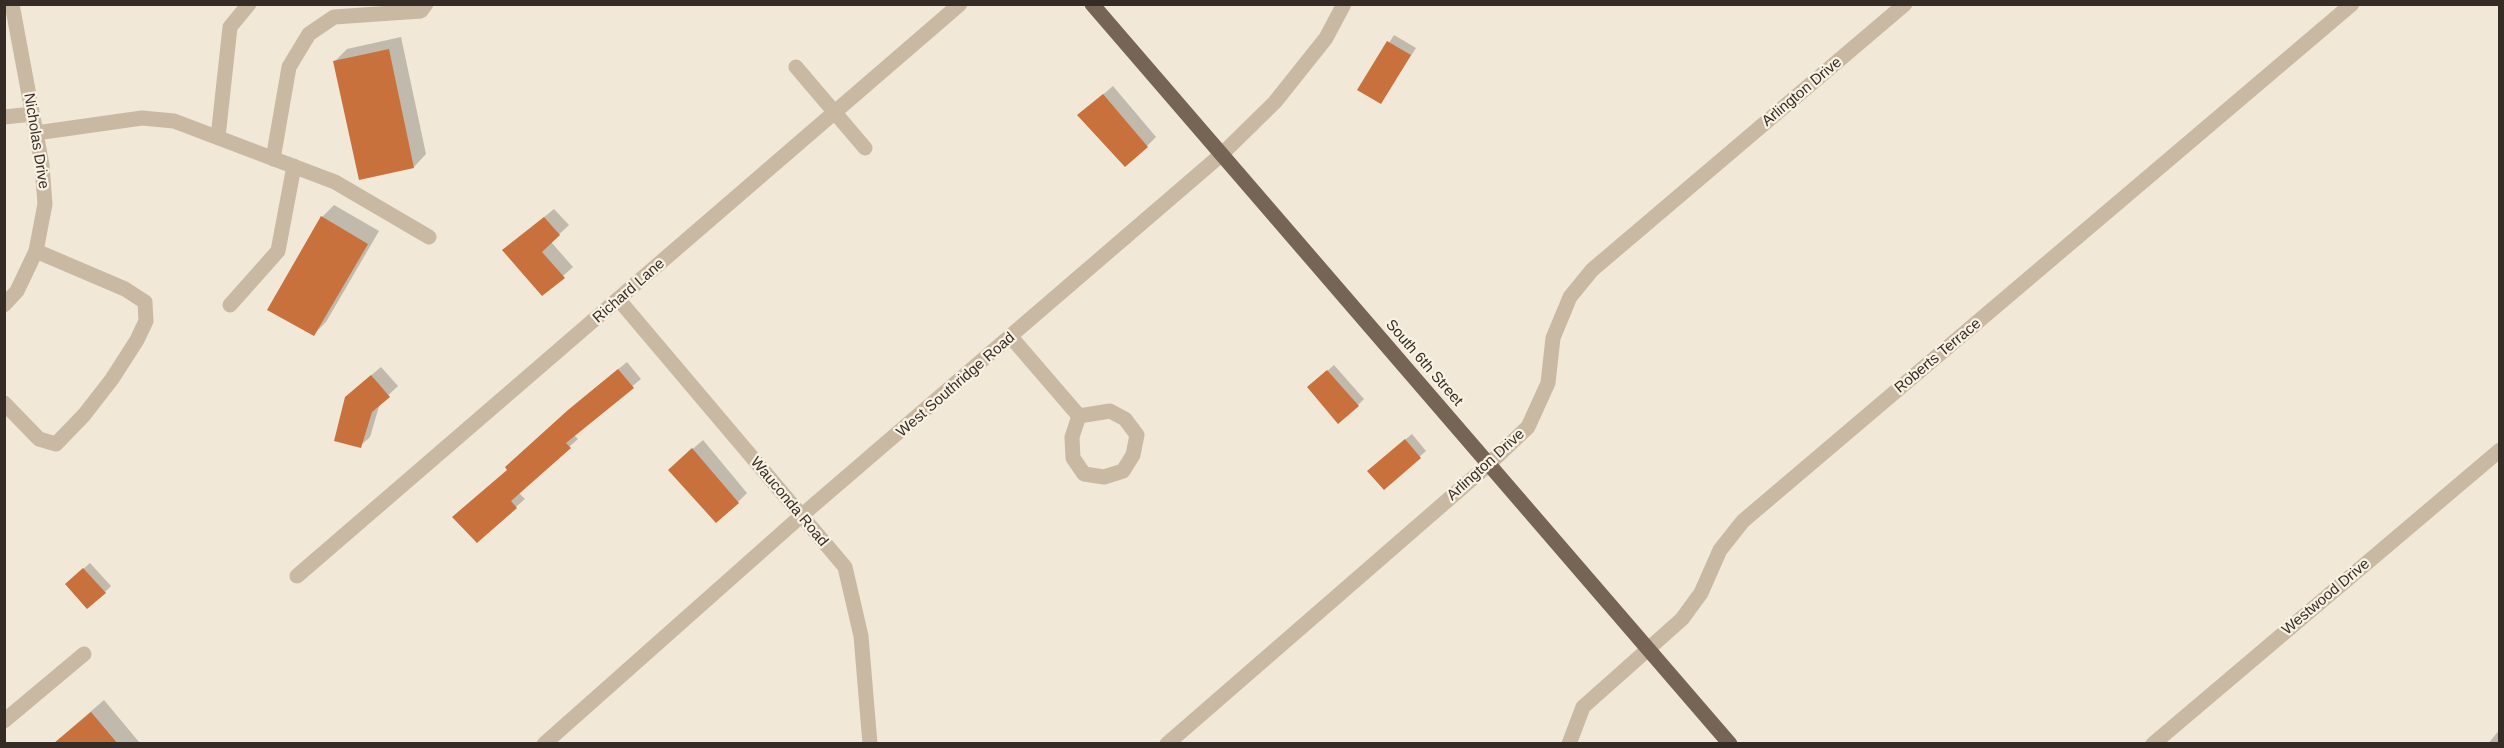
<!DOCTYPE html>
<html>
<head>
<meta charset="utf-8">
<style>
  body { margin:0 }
  #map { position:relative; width:2504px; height:748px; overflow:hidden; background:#f1e8d7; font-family:Helvetica,sans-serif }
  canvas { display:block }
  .frame { position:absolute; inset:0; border:6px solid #342c25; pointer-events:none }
</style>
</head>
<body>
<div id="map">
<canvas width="2504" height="748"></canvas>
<div class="frame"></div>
</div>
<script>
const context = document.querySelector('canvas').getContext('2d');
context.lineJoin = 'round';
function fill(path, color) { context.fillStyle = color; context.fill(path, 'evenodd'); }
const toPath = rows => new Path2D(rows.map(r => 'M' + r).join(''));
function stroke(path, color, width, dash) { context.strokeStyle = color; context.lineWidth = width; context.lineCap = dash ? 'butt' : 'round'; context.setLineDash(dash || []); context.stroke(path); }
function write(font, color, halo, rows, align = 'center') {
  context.font = font + ' Helvetica,sans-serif'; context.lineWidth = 4.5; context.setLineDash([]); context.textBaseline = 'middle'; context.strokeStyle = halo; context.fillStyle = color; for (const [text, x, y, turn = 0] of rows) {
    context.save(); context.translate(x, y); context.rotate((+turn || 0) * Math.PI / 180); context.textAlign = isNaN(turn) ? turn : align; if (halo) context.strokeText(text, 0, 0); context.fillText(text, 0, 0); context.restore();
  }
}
fill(toPath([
  [1394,35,1416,48,1381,103,1359,90],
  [401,37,426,154,414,167,335,61,347,49],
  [1113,86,1156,137,1147,146,1079,115],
  [334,205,379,231,326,322,314,334,322,217],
  [554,209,569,225,551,242,573,267,543,294,504,250],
  [627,362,641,379,574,435,578,439,518,492,525,499,477,541,508,469,578,402],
  [1334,365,1364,399,1358,405,1315,382],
  [381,367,398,386,380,403,370,437,360,446,356,388],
  [1412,434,1426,451,1384,488,1375,465],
  [703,440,747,493,738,502,679,461],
  [90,563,111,586,105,592,73,578],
  [104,700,139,742,137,744,53,744],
  [2500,729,2500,744,2488,744]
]), '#0003');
fill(toPath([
  [1387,41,1411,55,1381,104,1357,90],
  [389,49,414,168,359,180,333,61],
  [1103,94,1148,147,1125,167,1077,115],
  [321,216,368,244,314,336,267,310],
  [544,217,560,235,542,252,565,278,542,296,502,250],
  [618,369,634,388,566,443,571,448,511,501,517,508,477,543,452,517,507,470,505,467,568,410],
  [1327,370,1359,406,1338,424,1307,387],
  [371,375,390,397,372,412,361,448,334,441,345,397],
  [1405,439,1421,458,1384,490,1367,471],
  [692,448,739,503,716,523,668,470],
  [83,568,106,593,87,609,65,584],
  [91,712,118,744,53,744]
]), '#c9713d');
stroke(toPath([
  [796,67,865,148],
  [4,117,32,114],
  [36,133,142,118,174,121,335,182,429,237],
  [218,137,230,27,249,4],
  [273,159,289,67,309,34,334,17,421,11,426,4],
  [619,300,845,567,861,636,870,744],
  [4,305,17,291,36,251,45,204,42,165,12,4],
  [230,305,278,251,294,166],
  [1011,337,1079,416,1072,437,1073,458,1084,474,1104,477,1123,471,1133,455,1137,435,1125,419,1110,411,1079,416],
  [4,403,39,439,56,444,84,415,112,379,137,340,146,321,145,302,125,289,36,251],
  [297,576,960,4],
  [4,721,84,654],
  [544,744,801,516,1222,154,1275,102,1326,38,1344,4],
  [1167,744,1488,465,1528,427,1548,383,1553,338,1570,297,1592,270,1905,4],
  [1569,744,1583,707,1682,619,1701,593,1720,550,1743,521,2352,4],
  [2153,744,2500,450]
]), '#c9b9a3', 15);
stroke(toPath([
  [1092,4,1730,744]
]), '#766555', 15);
write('15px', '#342c25', '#f9f2e3', [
  ["Arlington Drive",1802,92,-40],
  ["Nicholas Drive",36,141,81],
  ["Richard Lane",629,291,-41],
  ["Roberts Terrace",1938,356,-40],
  ["South 6th Street",1424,363,49],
  ["West Southridge Road",956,385,-41],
  ["Arlington Drive",1486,465,-42],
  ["Wauconda Road",789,502,50],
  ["Westwood Drive",2326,597,-40]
]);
</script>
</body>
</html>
